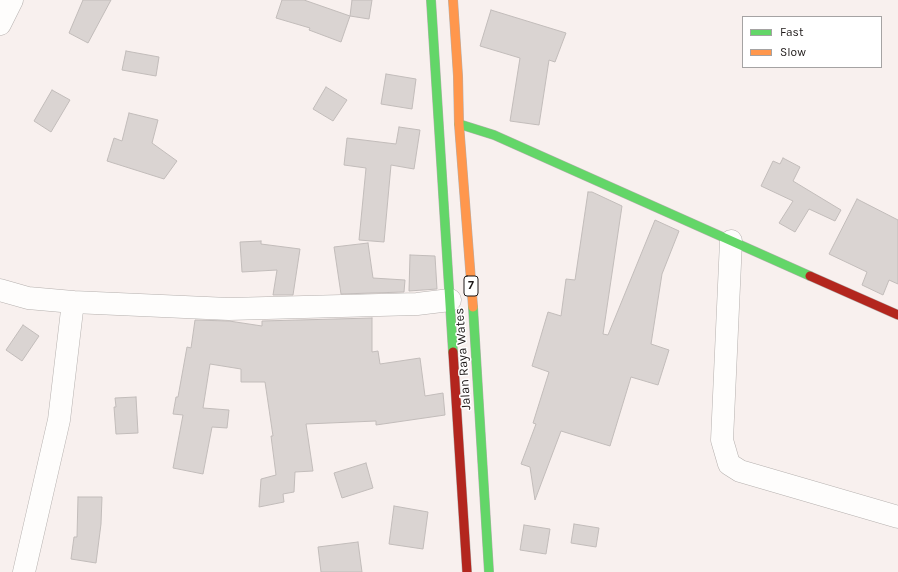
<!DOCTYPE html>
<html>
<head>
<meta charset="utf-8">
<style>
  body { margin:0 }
  #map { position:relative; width:898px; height:572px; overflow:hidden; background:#f8f0ee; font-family:Karla,sans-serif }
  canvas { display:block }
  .legend { position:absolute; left:742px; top:16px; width:140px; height:52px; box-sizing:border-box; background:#fff; border:1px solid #a5a3a3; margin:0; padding:5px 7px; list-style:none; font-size:12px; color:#1e1918 }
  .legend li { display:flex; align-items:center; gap:8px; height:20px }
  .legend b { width:20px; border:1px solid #a5a3a3 }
</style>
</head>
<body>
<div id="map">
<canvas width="898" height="572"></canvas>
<ul class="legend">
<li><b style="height:5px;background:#63d668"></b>Fast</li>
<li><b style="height:5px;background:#ff974d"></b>Slow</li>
</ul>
</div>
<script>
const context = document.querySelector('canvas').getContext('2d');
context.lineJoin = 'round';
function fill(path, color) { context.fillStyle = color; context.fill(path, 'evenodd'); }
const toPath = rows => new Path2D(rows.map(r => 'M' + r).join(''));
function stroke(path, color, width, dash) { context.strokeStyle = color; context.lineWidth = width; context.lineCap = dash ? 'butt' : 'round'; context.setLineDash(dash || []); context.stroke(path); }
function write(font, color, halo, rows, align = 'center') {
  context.font = font + ' Karla,sans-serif'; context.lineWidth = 3; context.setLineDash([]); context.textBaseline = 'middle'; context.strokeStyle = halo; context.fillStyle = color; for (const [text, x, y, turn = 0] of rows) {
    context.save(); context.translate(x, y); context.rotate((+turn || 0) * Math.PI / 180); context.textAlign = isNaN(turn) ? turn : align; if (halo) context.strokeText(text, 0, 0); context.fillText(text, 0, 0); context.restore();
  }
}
const building = toPath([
  [83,0,111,0,88,43,69,33,83,0],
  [282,0,304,0,350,16,341,42,309,30,310,28,276,18,282,0],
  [352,0,372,0,369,19,350,16,352,0],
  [491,10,566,33,555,62,549,60,539,125,510,121,520,58,480,46,491,10],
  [126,51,159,57,156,76,122,70,126,51],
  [386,74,416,79,412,109,381,104,386,74],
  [326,87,347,100,333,121,313,109,326,87],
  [52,90,70,100,51,132,34,121,52,90],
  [129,113,158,120,152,143,177,161,164,179,107,161,114,138,122,141,129,113],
  [399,127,420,130,414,169,391,165,384,242,359,240,366,168,344,165,347,138,396,144,399,127],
  [783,158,800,167,793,181,841,210,835,221,809,209,795,232,779,223,793,201,761,186,773,161,780,164,783,158],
  [588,192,592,192,622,206,603,334,608,335,655,220,679,231,662,274,651,344,669,350,658,385,631,377,610,446,561,431,535,500,530,467,521,464,536,424,533,423,549,372,532,366,548,312,561,316,566,279,575,280,588,192],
  [857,199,898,220,898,284,889,280,883,295,862,285,867,272,829,254,857,199],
  [261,241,261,244,300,249,293,295,273,295,277,270,242,272,240,242,261,241],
  [368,243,373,278,405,280,404,292,341,294,334,247,368,243],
  [410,255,435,256,437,289,409,291,410,255],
  [372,318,372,352,378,351,380,364,420,358,425,396,443,393,445,415,376,425,376,421,306,424,313,471,295,472,294,492,283,494,284,502,259,507,261,479,276,475,271,436,273,436,265,382,241,382,241,369,210,364,203,408,229,410,227,428,212,427,203,474,173,468,183,415,173,414,176,397,178,397,187,347,191,348,195,320,229,321,262,326,262,321,372,318],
  [23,325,39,336,22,361,6,350,23,325],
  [136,397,138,433,116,434,114,407,116,407,115,398,136,397],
  [366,463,373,488,342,498,334,473,366,463],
  [78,497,102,497,101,524,96,563,71,559,74,537,77,537,78,497],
  [394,506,428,512,423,549,389,544,394,506],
  [574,524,599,528,596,547,571,543,574,524],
  [524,525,550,529,546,554,520,550,524,525],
  [358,542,362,572,321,572,318,547,358,542]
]);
fill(building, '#dad4d2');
stroke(building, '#c2bcba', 1);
const street = toPath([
  [0,24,12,0],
  [731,241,722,440,729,464,740,471,898,517],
  [0,290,28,298,73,302,229,309,417,304,450,300],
  [24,572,59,420,73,302]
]);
const fast = toPath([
  [431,0,453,352],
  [459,124,494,135,810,276],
  [473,307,489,572]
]);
const slow = toPath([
  [453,0,458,76,459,124,473,307]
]);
const jam = toPath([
  [810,276,898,315],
  [453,352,467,572]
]);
stroke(street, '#b5b0ae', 23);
stroke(fast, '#b5b0ae', 10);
stroke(slow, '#b5b0ae', 10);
stroke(jam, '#b5b0ae', 10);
stroke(street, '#fefdfc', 22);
stroke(fast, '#63d668', 9);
stroke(slow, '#ff974d', 9);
stroke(jam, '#b3261e', 9);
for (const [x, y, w] of [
  [471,286,14]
]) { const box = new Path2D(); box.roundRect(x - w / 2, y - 10, w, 20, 3); context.fillStyle = '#fff'; context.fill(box); stroke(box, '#1e1918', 1); }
write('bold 12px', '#1e1918', null, [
  ["7",471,286]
]);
write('13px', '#1e1918', '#fff', [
  ["Jalan Raya Wates",463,359,-94]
]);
</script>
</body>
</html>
